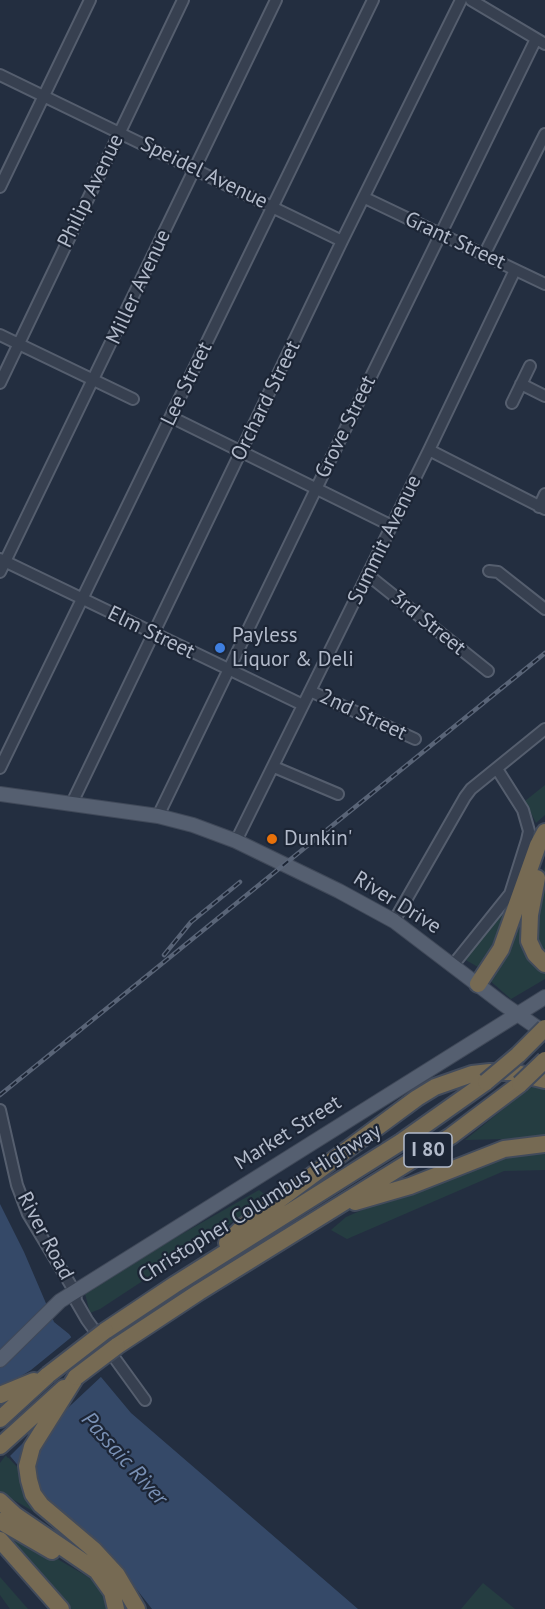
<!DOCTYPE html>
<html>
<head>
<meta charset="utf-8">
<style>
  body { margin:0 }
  canvas { display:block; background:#232e40 }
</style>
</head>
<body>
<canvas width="545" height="1609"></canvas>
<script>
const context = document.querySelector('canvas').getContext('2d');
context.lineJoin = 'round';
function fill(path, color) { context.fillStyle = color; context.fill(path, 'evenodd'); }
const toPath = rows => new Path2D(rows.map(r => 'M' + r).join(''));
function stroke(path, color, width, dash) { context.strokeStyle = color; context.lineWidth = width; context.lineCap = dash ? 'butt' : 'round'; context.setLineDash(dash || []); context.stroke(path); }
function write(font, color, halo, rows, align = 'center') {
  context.font = font + ' "PT Sans",sans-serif'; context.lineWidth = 4.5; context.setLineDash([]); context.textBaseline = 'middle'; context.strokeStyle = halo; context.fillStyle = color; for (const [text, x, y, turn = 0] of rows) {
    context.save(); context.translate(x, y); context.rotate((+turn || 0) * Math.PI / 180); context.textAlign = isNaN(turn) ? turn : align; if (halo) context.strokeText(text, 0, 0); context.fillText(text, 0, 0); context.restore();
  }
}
fill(toPath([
  [545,785,545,815,536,823,525,801],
  [545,866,545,957,535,935,537,897],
  [511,900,491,951,478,967,464,959],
  [521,910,523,948,545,972,545,979,511,999,488,979],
  [533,1085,545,1086,545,1138,465,1140],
  [545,1148,545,1170,504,1171,347,1239,331,1230,346,1217,485,1157],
  [259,1190,269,1198,100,1309,90,1313,84,1290],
  [6,1455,18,1468,22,1487,43,1517,0,1492,0,1463],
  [1,1526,95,1581,107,1602,107,1609,71,1609],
  [0,1577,28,1609,10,1609,0,1595],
  [483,1583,515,1609,461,1609]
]), '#253d41');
fill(toPath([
  [0,1204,24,1252,54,1322,69,1334,91,1365,131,1413,358,1609,152,1609,120,1568,48,1501,0,1444]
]), '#354968');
fill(toPath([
  [74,1335,103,1375,56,1419,23,1477,30,1436,8,1458,0,1449,0,1389,31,1370]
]), '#232e40');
const minor = toPath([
  [471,0,545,44],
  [0,75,342,241],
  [0,187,90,0],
  [365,198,545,284],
  [484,255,545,134],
  [0,335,133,399],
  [0,383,183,0],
  [521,384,545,396],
  [512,403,530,366],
  [171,417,392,526],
  [429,450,545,509],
  [539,507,545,494],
  [0,559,303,705],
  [489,571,498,572,545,609],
  [0,572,276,0],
  [368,575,488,671],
  [310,691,415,739],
  [274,767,338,794],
  [0,768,373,0],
  [72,803,342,241,461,0],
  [158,816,316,489,536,39],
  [236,841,429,450,515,270],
  [394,921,465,797,471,789,545,729],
  [453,965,510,894,527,840,529,831,523,810,497,769],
  [0,1110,17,1185,28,1214,75,1292,76,1301,87,1320,145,1400]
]);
const major = toPath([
  [0,794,158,816,193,825,236,841,339,891,394,921,503,1004,545,1033],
  [0,1360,60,1301,545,997]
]);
const highway = toPath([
  [537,878,530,915,529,941,535,954,545,964],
  [478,984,501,949,538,845,545,832],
  [355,1202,410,1186,504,1149,545,1144],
  [227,1243,245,1225,417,1098,435,1087,472,1074,490,1072,512,1072,545,1080],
  [105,1331,174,1285,401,1142,486,1082],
  [117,1346,199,1292,451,1136,520,1084],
  [76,1377,32,1447,27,1466,29,1480,33,1494,41,1505,93,1549,117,1575,137,1609],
  [0,1395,34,1381],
  [0,1419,48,1375],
  [0,1446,64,1388],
  [0,1501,15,1515,97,1571,112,1592,116,1609],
  [0,1521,52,1551],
  [0,1540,61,1609]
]);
stroke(minor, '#555e6e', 14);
stroke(major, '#404959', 16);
stroke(highway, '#424b5b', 20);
stroke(minor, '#374050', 10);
stroke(major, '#555f70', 14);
stroke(highway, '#766a53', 16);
const rail = toPath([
  [164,955,191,922,240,882],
  [0,1095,545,653]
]);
stroke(rail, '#596477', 4.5);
stroke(rail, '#1c2535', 2, [7]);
const highwayBridge = toPath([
  [486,1082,518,1055,545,1028],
  [520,1084,545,1060],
  [48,1375,105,1331],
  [76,1377,117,1346]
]);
stroke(highwayBridge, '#424b5b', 20, []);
stroke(highwayBridge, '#766a53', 16);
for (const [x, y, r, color] of [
  [220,648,6,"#3f7fe0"],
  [272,839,6,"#e8710a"]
]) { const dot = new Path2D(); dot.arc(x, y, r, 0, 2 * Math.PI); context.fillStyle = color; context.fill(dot); stroke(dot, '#1c2535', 2); }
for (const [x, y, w] of [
  [428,1150,48]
]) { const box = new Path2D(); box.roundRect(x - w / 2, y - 17, w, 34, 4.5); context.fillStyle = '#1c2535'; context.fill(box); stroke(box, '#b3bbcb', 1.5); }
write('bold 20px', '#b3bbcb', null, [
  ["I 80",428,1150]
]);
write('21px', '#b3bbcb', '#1c2535', [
  ["Speidel Avenue",204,173,26],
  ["Philip Avenue",91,191,-64],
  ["Grant Street",455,241,25],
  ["Miller Avenue",139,287,-65],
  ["Lee Street",187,384,-64],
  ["Orchard Street",266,401,-64],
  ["Grove Street",346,427,-64],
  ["Summit Avenue",385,540,-64],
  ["3rd Street",428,623,39],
  ["Elm Street",151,633,26],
  ["2nd Street",363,715,25],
  ["River Drive",397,903,32],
  ["Market Street",288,1133,-32],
  ["Christopher Columbus Highway",260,1204,-32],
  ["River Road",45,1236,62]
]);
write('21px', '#b3bbcb', '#1c2535', [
  ["Payless",232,636],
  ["Liquor & Deli",232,660],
  ["Dunkin'",284,839]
], 'left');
write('italic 22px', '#7990b4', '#1c2535', [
  ["Passaic River",124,1459,48]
]);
</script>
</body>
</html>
